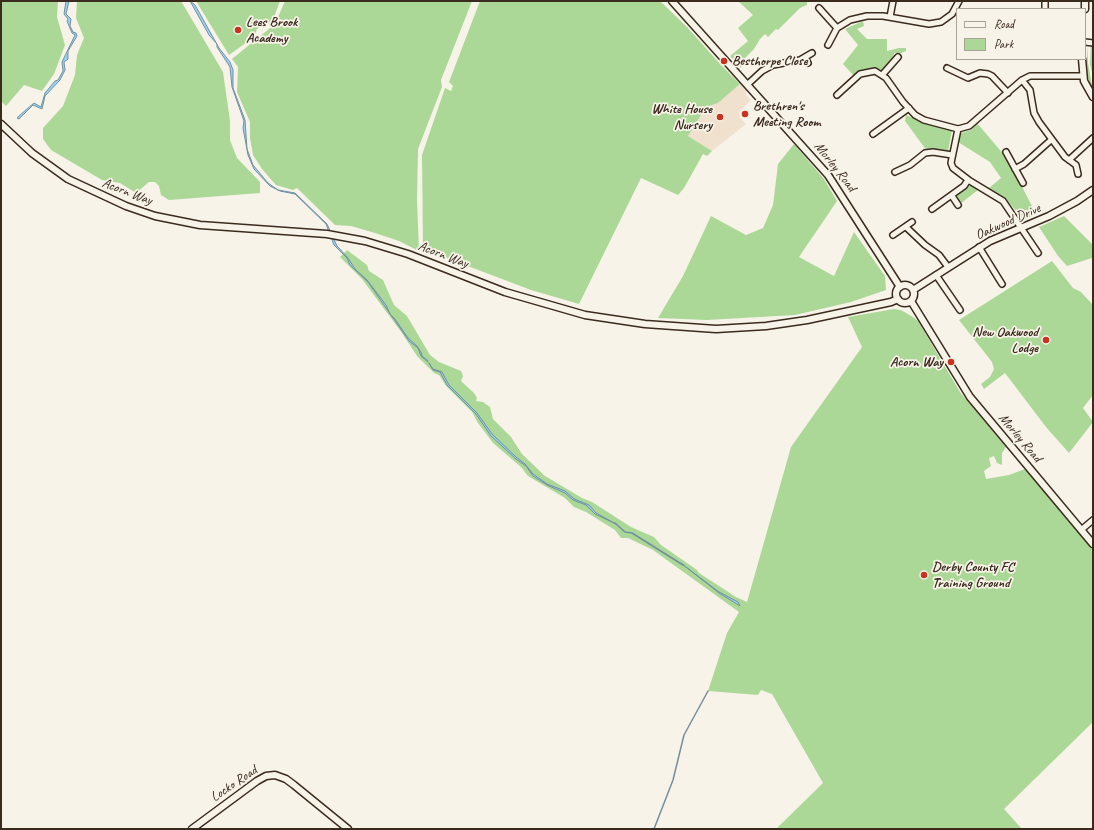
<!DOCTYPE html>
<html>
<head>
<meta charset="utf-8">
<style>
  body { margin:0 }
  #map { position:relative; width:1094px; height:830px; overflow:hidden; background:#f7f3e8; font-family:Caveat,sans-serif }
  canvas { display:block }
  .frame { position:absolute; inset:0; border:2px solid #3b2a1e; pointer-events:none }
  .legend { position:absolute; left:956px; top:8px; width:130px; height:52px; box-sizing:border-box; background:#f7f3e8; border:1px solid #aca397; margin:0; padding:5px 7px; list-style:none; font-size:12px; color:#3b2a1e }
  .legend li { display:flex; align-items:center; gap:8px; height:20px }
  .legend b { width:20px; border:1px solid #aca397 }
</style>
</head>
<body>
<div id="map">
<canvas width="1094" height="830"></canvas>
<div class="frame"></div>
<ul class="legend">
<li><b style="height:5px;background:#f7f3e8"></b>Road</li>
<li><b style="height:11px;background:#acd897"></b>Park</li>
</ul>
</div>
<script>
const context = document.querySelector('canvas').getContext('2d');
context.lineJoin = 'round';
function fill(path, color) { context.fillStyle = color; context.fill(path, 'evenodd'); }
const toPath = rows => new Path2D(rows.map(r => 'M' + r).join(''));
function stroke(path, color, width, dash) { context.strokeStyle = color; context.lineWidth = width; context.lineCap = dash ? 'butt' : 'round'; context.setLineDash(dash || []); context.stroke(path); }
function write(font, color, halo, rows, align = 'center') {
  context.font = font + ' Caveat,sans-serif'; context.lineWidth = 3.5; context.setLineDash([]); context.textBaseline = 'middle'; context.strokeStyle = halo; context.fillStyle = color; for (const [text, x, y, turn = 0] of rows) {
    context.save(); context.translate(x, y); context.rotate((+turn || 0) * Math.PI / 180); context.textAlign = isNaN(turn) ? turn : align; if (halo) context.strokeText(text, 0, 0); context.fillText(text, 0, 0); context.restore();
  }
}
fill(toPath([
  [740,84,746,90,746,95,751,100,739,112,740,118,746,124,712,151,688,136,706,107,718,103]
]), '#f0e0ce');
fill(toPath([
  [1,1,58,1,57,17,65,45,54,74,42,91,24,85,6,106,1,101],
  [77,1,181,1,223,72,230,121,230,140,237,158,260,182,260,193,169,200,161,195,159,186,155,182,149,182,136,193,120,183,102,180,51,150,43,139,43,128,63,106,75,75,77,55,84,38,76,18],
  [196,1,280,1,272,23,264,24,257,29,254,37,229,55],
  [285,1,472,1,441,80,442,87,418,149,417,200,419,251,399,241,375,233,351,226,335,225,297,188,293,190,276,185,262,169,253,155,250,138,250,122,237,92,238,67,232,59,275,24],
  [480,1,660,1,687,27,721,65,740,84,718,103,706,107,688,136,712,151,707,156,703,154,684,188,678,195,641,178,579,304,531,290,423,249,422,155,445,88,451,91,453,86,449,82],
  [738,1,807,1,807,5,800,8,778,30,776,29,768,37,765,34,760,39,754,49,743,60,741,68,730,56,748,41,738,28,753,15],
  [863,21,864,26,857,29,867,39,887,39,887,51,899,48,906,48,906,51,899,54,894,53,893,60,883,72,875,70,859,71,854,76,843,64,858,45,845,29],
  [1091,45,1093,47,1093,76,1090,64],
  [1088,46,1088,63,1093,91,1089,81,1086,69],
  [906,115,921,122,952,130,948,152,934,149,927,151,905,121],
  [977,123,1005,156,1015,173,1034,210,1035,214,1024,220,1005,198,989,188,1001,178,990,162,958,142,961,133,971,130],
  [794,144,824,179,837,201,799,257,834,276,854,232,885,276,886,290,851,302,795,315,707,320,658,318,683,276,711,216,746,235,763,228,773,205,778,164],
  [969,186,974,186,978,190,960,204,957,196],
  [1064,216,1093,245,1092,258,1067,266,1058,256,1039,227],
  [347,250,367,265,369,271,383,280,394,305,407,316,430,355,439,362,461,371,463,376,461,381,474,393,477,398,476,401,483,402,490,407,493,419,511,437,522,454,545,476,582,498,592,502,631,527,654,537,661,545,697,570,699,573,736,597,747,602,791,447,862,347,848,317,894,309,901,310,913,317,918,321,960,392,1006,447,1002,453,1002,465,997,463,994,456,989,458,991,466,984,471,986,479,1009,475,1025,469,1093,548,1093,722,1004,809,1022,829,776,829,823,783,772,694,761,690,758,695,708,691,727,633,739,612,653,550,628,538,621,538,615,530,586,512,574,507,565,498,528,476,521,467,493,443,478,423,472,412,446,386,439,375,434,373,417,356,402,333,362,279,340,257],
  [1052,261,1073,288,1081,292,1093,305,1093,395,1083,408,1093,422,1069,453,1046,427,1005,373,984,389,981,384,990,377,994,369,992,362,959,320]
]), '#acd897');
const water = toPath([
  [66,1,69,1,66,14,71,19,70,26,73,32,76,33,77,36,68,51,68,59,64,62,65,70,60,80,45,96,42,109,33,105,19,119,17,118,20,115,34,103,41,107,45,93,55,81,58,80,63,71,62,62,75,35,72,33,67,21,68,19,64,14,66,1],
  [190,1,195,5,219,48,230,62,233,70,233,88,245,120,247,149,253,165,268,183,278,190,295,193,327,224,337,246,348,258,355,269,367,280,386,305,390,314,395,319,408,338,417,346,421,352,422,356,427,360,428,362,421,356,418,348,409,341,368,282,350,265,347,258,334,245,326,224,295,194,280,191,270,186,254,169,248,155,243,128,244,121,232,87,230,67,217,47,217,44,209,35,190,1],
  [429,363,433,369,442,372,449,385,477,413,492,434,516,457,525,464,533,474,547,484,565,491,574,499,589,505,596,513,616,524,595,514,586,505,573,500,565,493,547,485,533,476,526,466,516,459,491,436,476,414,447,385,440,372,433,370,429,363],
  [682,564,719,592,738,602,740,606,719,593,682,564]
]);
fill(water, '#97d3f7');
stroke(water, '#728fa0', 1);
stroke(toPath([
  [615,523,625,532,632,533,683,565],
  [654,829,673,780,684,735,708,691]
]), '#728fa0', 1.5);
const minor = toPath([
  [1045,1,1045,9],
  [819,8,837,28,850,20,867,16,883,16,929,24,941,22,952,14,959,1],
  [890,17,893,1],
  [1085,42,1093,43],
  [828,45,837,28],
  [805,57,808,63],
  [947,68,968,78,980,73,988,74,992,76,1008,93],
  [883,74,898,57],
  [1022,80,1030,90,1034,113,1039,122,1065,157,1076,165,1078,174],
  [748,84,762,71,773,65,800,60,812,53],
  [837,95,860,74,875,71,886,78,903,102,915,115,924,120,958,129,969,126,1022,80,1030,76,1082,76],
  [958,129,951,163,953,168,970,181,1003,201,1038,253],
  [873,134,909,108],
  [1006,152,1023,183],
  [1069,160,1093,138],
  [1015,169,1024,164,1051,140],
  [895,172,910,165,925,153,933,152,952,155],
  [952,196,958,205],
  [932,209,964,186,968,180],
  [906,227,925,245,939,255,948,267],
  [893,235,912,222],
  [979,247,1002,284],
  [936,275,960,310],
  [1081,530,1093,520]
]);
const tertiary = toPath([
  [672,1,828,175,900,287],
  [1085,9,1085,1],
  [1082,59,1084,81,1093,97],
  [1,124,32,153,68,179,126,206,155,216,200,225,327,234,365,241,408,254,505,292,585,315,645,324,716,329,766,326,807,320,891,302,898,299],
  '896 294a9 9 0 1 1 18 0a9 9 0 1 1-18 0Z',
  [913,290,990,241,1049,216,1077,201,1093,190],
  [911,301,970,397,1093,544],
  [192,829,257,781,266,776,275,775,286,779,294,785,348,829]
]);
stroke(minor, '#3b2a1e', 8);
stroke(tertiary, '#3b2a1e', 9);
stroke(minor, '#f7f3e8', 5);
stroke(tertiary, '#f7f3e8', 6);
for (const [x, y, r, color] of [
  [238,30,4,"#c8321e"],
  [724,61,4,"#c8321e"],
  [745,114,4,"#c8321e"],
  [720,117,4,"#c8321e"],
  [1046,340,4,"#c8321e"],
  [951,362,4,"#c8321e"],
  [924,575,4,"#c8321e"]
]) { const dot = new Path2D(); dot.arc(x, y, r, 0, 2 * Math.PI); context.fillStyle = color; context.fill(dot); stroke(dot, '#f7f3e8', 1.5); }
write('bold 14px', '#3b2a1e', '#f7f3e8', [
  ["Lees Brook",246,22],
  ["Academy",246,38],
  ["Besthorpe Close",732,61],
  ["Brethren's",753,106],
  ["Meeting Room",753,122],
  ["White House",712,109,"right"],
  ["Nursery",712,125,"right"],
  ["New Oakwood",1038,332,"right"],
  ["Lodge",1038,348,"right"],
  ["Acorn Way",943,362,"right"],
  ["Derby County FC",932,567],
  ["Training Ground",932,583]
], 'left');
write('14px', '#3b2a1e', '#f7f3e8', [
  ["Morley Road",835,167,52],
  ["Acorn Way",127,192,21],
  ["Oakwood Drive",1008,222,-24],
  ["Acorn Way",443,255,21],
  ["Morley Road",1020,438,50],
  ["Locko Road",234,784,-34]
]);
</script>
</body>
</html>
